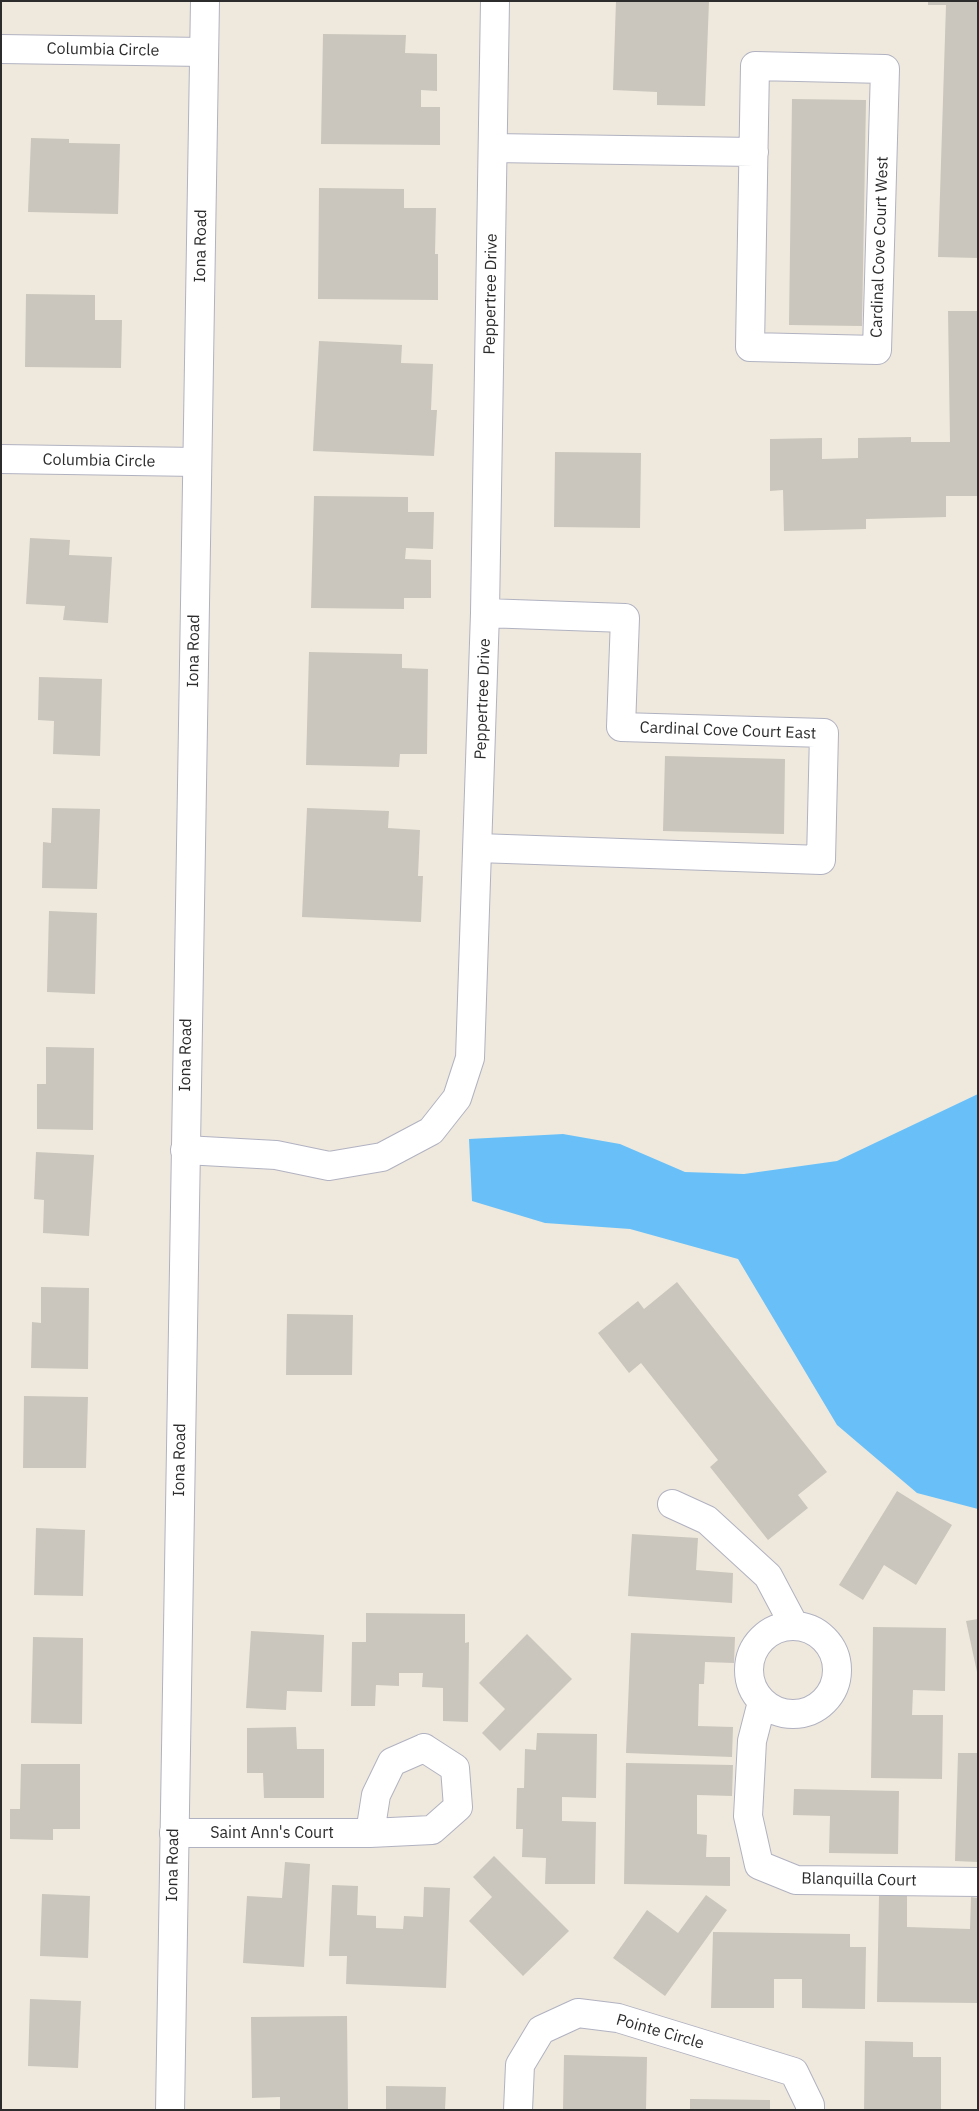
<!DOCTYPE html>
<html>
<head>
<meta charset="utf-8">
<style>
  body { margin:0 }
  #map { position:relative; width:979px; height:2111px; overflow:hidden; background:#efe9dd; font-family:"IBM Plex Sans",sans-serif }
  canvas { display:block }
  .frame { position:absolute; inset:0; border:2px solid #2c2c2c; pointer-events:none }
</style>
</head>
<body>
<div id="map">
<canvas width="979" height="2111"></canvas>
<div class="frame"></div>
</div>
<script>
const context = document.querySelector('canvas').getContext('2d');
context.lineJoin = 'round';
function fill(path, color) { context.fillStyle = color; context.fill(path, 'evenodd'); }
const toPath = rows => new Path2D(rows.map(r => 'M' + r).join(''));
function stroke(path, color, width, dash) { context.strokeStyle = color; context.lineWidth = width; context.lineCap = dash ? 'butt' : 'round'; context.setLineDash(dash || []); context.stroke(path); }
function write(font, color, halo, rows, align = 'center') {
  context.font = font + ' "IBM Plex Sans",sans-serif'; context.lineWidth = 4.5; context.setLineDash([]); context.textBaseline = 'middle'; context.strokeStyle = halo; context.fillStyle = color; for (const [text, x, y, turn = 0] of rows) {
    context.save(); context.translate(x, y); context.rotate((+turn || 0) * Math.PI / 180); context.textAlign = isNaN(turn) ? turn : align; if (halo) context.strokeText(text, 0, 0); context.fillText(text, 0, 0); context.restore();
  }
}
fill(toPath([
  [978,1094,978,1509,917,1493,837,1425,738,1259,630,1229,545,1223,472,1201,469,1139,563,1134,620,1144,685,1172,744,1174,837,1161]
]), '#69c0f8');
fill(toPath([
  [616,1,709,1,705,106,657,105,657,92,613,90],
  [928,1,978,1,978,258,938,257,946,5,928,5],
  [323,34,406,35,405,53,437,54,437,91,421,90,421,107,440,107,440,145,321,144],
  [792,99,866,100,862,326,789,325],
  [31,138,69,139,69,143,120,144,118,214,28,212],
  [319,188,404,189,404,208,436,208,435,254,438,254,438,300,318,299],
  [26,294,95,295,95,320,122,320,121,368,25,367],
  [948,311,978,311,978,496,946,496,946,517,866,519,866,529,784,531,783,490,770,491,770,439,822,438,822,459,858,458,858,438,911,437,911,442,950,442],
  [319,341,402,345,401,363,433,364,431,410,437,410,434,456,313,451],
  [555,452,641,453,640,528,554,527],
  [314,496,408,497,408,512,434,512,433,549,406,548,405,559,431,560,431,598,404,598,404,609,311,608],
  [30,538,70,540,69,555,112,557,108,623,63,620,65,606,26,604],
  [309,652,402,654,402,668,428,669,427,754,400,754,399,767,306,765],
  [39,677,102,679,100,756,53,754,54,721,38,720],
  [665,756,785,759,784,834,663,831],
  [52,808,100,809,97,889,42,888,43,842,51,843],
  [307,808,389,811,388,828,420,830,418,876,423,876,421,922,302,917],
  [49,911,97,913,95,994,47,992],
  [46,1047,94,1048,93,1130,37,1129,37,1084,46,1084],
  [36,1152,94,1155,89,1236,43,1233,44,1200,34,1199],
  [677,1282,827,1472,798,1495,808,1508,768,1540,710,1467,718,1460,641,1363,629,1373,598,1333,638,1301,644,1309],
  [41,1287,89,1288,88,1369,31,1368,32,1322,41,1323],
  [287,1314,353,1315,352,1375,286,1375],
  [24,1396,88,1397,86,1468,23,1468],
  [897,1491,952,1525,916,1585,884,1565,863,1600,839,1585],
  [36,1528,85,1530,83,1596,34,1595],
  [632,1534,698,1538,696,1570,733,1573,732,1603,628,1596],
  [366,1613,465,1614,465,1643,469,1642,468,1722,443,1721,443,1688,422,1687,423,1673,399,1673,399,1686,376,1685,375,1706,351,1706,352,1642,366,1642],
  [978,1619,978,1672,977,1672,966,1621],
  [873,1627,946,1628,945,1691,913,1690,912,1715,943,1715,942,1779,871,1778],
  [251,1631,324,1635,322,1692,287,1691,286,1710,246,1708],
  [631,1633,735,1637,734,1663,705,1662,704,1684,699,1684,698,1726,733,1727,732,1757,626,1753],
  [527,1634,572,1679,500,1751,482,1733,505,1709,479,1683],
  [33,1637,83,1638,82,1724,31,1723],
  [296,1727,297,1749,324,1749,324,1798,264,1798,263,1773,247,1773,247,1728],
  [537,1733,597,1734,596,1798,562,1797,562,1821,596,1822,595,1884,545,1884,546,1858,522,1857,523,1829,516,1829,517,1788,524,1788,525,1749,536,1750],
  [958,1753,978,1753,978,1862,955,1861],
  [626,1763,733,1765,732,1796,697,1795,697,1834,707,1835,706,1857,730,1857,730,1886,624,1884],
  [21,1764,80,1764,80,1829,53,1829,53,1840,10,1839,10,1809,20,1809],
  [794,1789,899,1791,898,1854,829,1853,830,1816,793,1815],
  [494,1856,569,1931,523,1976,469,1921,492,1897,473,1877],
  [285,1862,310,1864,304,1967,243,1963,247,1896,282,1898],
  [332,1885,358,1886,357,1915,376,1916,376,1928,403,1929,404,1916,423,1917,424,1887,450,1888,446,1988,346,1984,347,1956,329,1956],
  [42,1894,90,1896,88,1958,40,1956],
  [706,1895,727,1910,665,1996,613,1958,647,1910,678,1933],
  [879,1896,907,1896,907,1927,970,1929,971,1897,978,1898,978,2003,877,2002],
  [713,1932,850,1934,850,1947,866,1947,865,2009,802,2008,802,1979,774,1979,774,2008,711,2008],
  [30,1999,81,2001,78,2068,28,2066],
  [347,2016,348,2110,280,2110,280,2097,252,2098,251,2017],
  [865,2041,913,2042,913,2057,941,2057,941,2110,864,2110],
  [564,2055,647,2057,646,2110,563,2110],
  [386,2086,446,2087,445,2110,386,2110],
  [690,2099,770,2100,770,2110,690,2110]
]), '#cac6bd');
const street = toPath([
  [1,49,204,52],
  [755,66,885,69,877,350,750,347,755,66],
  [493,148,754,152],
  [1,459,197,462],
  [478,848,821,860,824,733,621,727,625,618,485,613],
  [185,1150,276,1155,329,1166,382,1157,431,1131,457,1098,470,1058,485,613,495,1],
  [672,1504,707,1520,768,1576,794,1625],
  '749 1670a44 44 0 1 1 88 0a44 44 0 1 1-88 0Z',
  [762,1702,752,1741,748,1816,759,1865,796,1880,978,1882],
  [424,1748,455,1768,458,1807,432,1830,370,1833,376,1795,392,1762,424,1748],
  [174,1833,370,1833],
  [518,2110,520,2065,541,2030,578,2013,618,2018,794,2072,810,2105,810,2110]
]);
const secondary = toPath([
  [170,2110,205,1]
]);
stroke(street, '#b1b2c1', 30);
stroke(secondary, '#b1b2c1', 30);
stroke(street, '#fff', 28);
stroke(secondary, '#fff', 28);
write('16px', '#2c2c2c', '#fff', [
  ["Columbia Circle",103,50,1],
  ["Iona Road",201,246,-89],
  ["Cardinal Cove Court West",880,247,-88],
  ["Peppertree Drive",491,294,-89],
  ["Columbia Circle",99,461,1],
  ["Iona Road",194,651,-89],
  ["Peppertree Drive",483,699,-88],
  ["Cardinal Cove Court East",728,731,2],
  ["Iona Road",186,1055,-89],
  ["Iona Road",180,1460,-89],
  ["Saint Ann's Court",272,1833],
  ["Iona Road",173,1865,-89],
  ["Blanquilla Court",859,1880,1],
  ["Pointe Circle",660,2032,16]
]);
</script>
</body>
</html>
